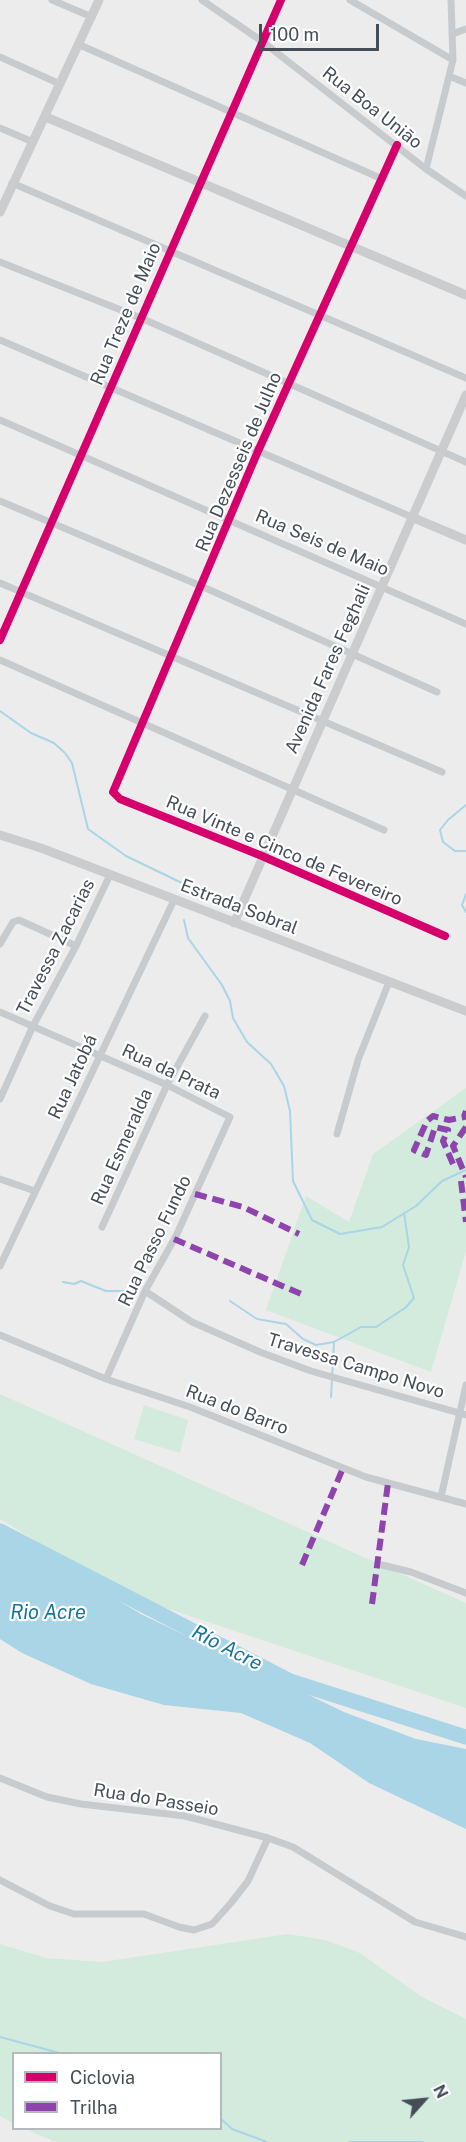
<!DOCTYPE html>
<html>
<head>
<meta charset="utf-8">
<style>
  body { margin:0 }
  #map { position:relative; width:466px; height:2142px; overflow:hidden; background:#edecec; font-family:"Public Sans",sans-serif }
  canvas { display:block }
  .legend { position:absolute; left:12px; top:2052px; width:210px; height:78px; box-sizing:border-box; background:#fff; border:2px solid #b5b8bc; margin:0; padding:8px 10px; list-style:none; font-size:18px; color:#454d57 }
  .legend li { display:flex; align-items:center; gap:12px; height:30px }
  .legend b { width:30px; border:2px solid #b5b8bc }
  .north { position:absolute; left:394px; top:2070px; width:60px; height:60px; -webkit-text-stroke:4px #fff; paint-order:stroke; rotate:63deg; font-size:16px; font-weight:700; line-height:24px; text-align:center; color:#454d57 }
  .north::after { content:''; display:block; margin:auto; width:21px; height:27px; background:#454d57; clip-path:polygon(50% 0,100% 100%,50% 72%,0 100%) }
  .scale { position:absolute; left:259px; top:24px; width:120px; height:27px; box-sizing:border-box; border:3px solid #454d57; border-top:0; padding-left:8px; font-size:18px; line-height:21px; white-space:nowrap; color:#454d57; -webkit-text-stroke:4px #fff; paint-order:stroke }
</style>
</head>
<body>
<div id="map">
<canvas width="466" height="2142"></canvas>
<ul class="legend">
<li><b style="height:8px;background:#d6006c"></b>Ciclovia</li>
<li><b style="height:8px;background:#8e44ad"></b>Trilha</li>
</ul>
<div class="north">N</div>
<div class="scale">100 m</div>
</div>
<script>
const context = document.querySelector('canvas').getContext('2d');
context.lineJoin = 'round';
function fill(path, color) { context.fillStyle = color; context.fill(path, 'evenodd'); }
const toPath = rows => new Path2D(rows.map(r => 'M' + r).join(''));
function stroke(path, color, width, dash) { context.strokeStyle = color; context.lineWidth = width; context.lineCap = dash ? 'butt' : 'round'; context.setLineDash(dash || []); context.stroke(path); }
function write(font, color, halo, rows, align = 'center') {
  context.font = font + ' "Public Sans",sans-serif'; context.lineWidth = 4.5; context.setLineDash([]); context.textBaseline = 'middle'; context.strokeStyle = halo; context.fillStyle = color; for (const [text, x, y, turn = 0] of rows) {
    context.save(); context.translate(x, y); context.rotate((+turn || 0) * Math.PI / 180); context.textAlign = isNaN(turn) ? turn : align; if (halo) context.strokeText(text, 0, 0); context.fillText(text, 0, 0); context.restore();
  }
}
fill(toPath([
  [466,1088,466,1251,431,1372,266,1310,306,1196,349,1222,373,1154],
  [0,1394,466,1603,466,1708,118,1592,0,1519],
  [144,1405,188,1420,180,1453,134,1439],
  [288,1934,325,1940,360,1953,422,1997,466,2019,466,2142,56,2142,25,2129,220,2128,220,2054,14,2054,13,2123,0,2116,0,1944,46,1958,102,1962]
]), '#d2ebdd');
fill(toPath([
  [0,1530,141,1614,344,1712,416,1739,466,1749,466,1829,369,1783,310,1743,241,1713,164,1705,91,1684,22,1653,0,1639]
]), '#a9d5e6');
stroke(toPath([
  [0,711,31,733,54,743,65,753,72,763,88,829,126,856,182,883,191,894],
  [466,805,448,820,440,830,443,842,455,851,466,851],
  [466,894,462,905,466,912],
  [184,920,188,938,222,985,230,1001,233,1018,247,1042,271,1064,284,1086,290,1111,293,1181,312,1220,340,1234,382,1227,416,1206,442,1181,466,1170],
  [63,1282,74,1284,81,1281,106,1291,139,1291],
  [230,1301,257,1319,286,1324,303,1339,316,1345,334,1342,361,1327,376,1327,405,1308,414,1298,403,1265,409,1247,404,1213],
  [331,1397,334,1343],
  [0,2037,63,2054],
  [220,2118,232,2129,267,2142],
  [349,2142,423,2142]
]), '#a9d5e6', 2);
stroke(toPath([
  [0,1531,290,1681,466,1737]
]), '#a9d5e6', 15);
stroke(toPath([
  [52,0,92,17],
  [202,0,263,42,426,169,466,196],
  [350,0,453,60],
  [452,34,466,29],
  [80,45,380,178],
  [0,57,60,84],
  [449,76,466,83],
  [0,128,33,142],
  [397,145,258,451,113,792,120,799,262,856,445,936],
  [426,169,453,60,451,0],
  [12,183,466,378],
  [0,262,141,318,466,462],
  [0,340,414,518],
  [0,420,466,624],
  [0,501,201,586,437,692],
  [0,583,442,772],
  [0,640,281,0],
  [0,660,384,830],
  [0,944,13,922,19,920,76,946],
  [0,1012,167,1085,230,1117,176,1236,145,1291,106,1379],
  [0,1099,33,1026,76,946,110,875],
  [337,1134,358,1060,389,982],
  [0,1179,35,1191],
  [102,1227,167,1085,205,1016],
  [0,1266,174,900],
  [145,1291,192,1322,260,1352,311,1371,466,1415],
  [0,1335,106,1379,190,1407,366,1477,466,1504],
  [441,1497,466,1385],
  [382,1565,411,1572,466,1593],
  [0,1778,47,1797,81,1804,185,1816,268,1838,293,1847,415,1922,466,1937],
  [0,1880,50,1906,74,1914,144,1914,179,1927,194,1930,212,1924,231,1903,248,1881,268,1838]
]), '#c8cbcd', 7);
stroke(toPath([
  [46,117,466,295],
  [0,212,99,0],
  [414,518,466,540],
  [0,835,41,848,466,1011],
  [234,923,466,395]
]), '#caccce', 9);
stroke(toPath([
  [466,1127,453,1146,466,1177],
  [453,1164,443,1141,448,1130,435,1127,426,1155,414,1150,427,1121,433,1116,449,1120,464,1117,466,1111],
  [461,1181,466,1222],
  [195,1194,243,1207,299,1234],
  [174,1239,301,1294],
  [302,1565,343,1468],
  [372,1604,388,1483]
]), '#8e44ad', 6, [12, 6]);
stroke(toPath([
  [397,145,258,451,113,792,120,799,262,856,445,936],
  [0,640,281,0]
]), '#d6006c', 8);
write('18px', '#454d57', '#fff', [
  ["Rua Boa União",372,108,38],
  ["Rua Treze de Maio",126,314,-67],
  ["Rua Dezesseis de Julho",239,462,-67],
  ["Rua Seis de Maio",322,543,23],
  ["Avenida Fares Feghali",328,669,-66],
  ["Rua Vinte e Cinco de Fevereiro",284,851,23],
  ["Estrada Sobral",239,907,21],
  ["Travessa Zacarias",56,947,-63],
  ["Rua da Prata",171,1072,25],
  ["Rua Jatobá",73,1077,-65],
  ["Rua Esmeralda",122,1147,-66],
  ["Rua Passo Fundo",155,1241,-64],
  ["Travessa Campo Novo",356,1366,17],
  ["Rua do Barro",237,1410,21],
  ["Rua do Passeio",156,1800,9]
]);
write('italic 20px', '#177499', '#fff', [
  ["Rio Acre",48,1613],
  ["Río Acre",227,1648,27]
]);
</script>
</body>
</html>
